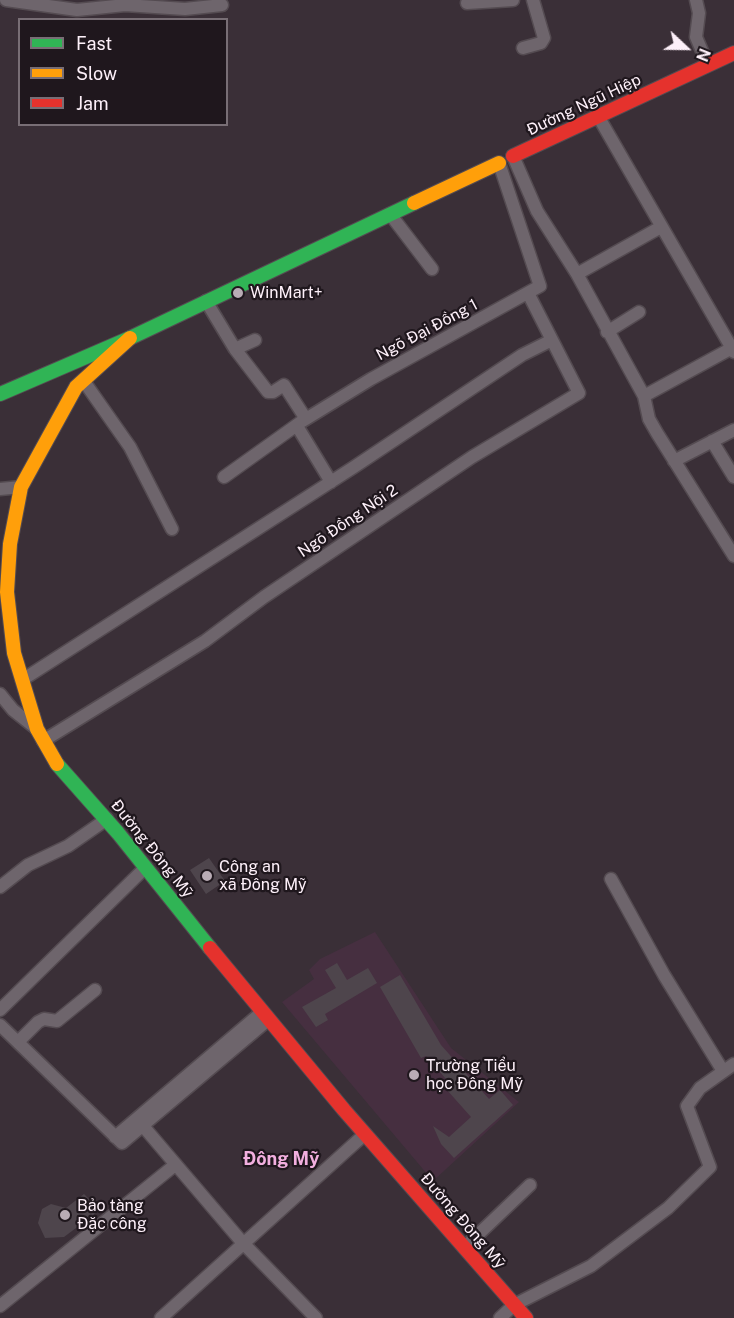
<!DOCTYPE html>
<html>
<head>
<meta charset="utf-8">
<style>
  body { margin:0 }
  #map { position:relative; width:734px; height:1318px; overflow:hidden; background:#3a2f37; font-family:"Public Sans",sans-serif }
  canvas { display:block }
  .legend { position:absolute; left:18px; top:18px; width:210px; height:108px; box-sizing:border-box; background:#1f171d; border:2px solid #786e75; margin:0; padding:8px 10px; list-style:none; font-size:18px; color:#fdf0f9 }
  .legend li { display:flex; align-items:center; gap:12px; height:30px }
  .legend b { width:30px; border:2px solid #786e75 }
  .north { position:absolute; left:656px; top:18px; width:60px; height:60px; -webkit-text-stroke:4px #1f171d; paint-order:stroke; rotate:112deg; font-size:16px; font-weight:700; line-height:24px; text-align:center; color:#fdf0f9 }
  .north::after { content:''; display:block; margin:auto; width:21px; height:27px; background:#fdf0f9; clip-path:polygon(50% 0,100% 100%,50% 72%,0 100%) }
</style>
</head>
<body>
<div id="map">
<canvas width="734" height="1318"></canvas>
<ul class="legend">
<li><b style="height:8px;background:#30b455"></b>Fast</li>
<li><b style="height:8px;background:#ff9f0a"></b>Slow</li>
<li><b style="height:8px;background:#e5322d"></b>Jam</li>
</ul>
<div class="north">N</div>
</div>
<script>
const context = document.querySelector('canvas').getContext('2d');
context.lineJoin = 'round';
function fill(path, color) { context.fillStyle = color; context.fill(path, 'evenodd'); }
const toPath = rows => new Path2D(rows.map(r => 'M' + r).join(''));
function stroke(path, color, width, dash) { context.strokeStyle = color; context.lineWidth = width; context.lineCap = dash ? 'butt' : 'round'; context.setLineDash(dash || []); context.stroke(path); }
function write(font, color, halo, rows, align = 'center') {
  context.font = font + ' "Public Sans",sans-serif'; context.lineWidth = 4.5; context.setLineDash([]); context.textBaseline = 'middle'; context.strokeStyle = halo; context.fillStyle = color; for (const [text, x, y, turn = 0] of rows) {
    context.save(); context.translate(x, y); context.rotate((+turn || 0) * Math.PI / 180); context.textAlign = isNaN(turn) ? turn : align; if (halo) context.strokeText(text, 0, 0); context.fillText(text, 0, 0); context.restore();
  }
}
fill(toPath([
  [375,932,451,1048,519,1102,433,1181,282,1002,314,979,309,970,320,959]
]), '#462f40');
fill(toPath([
  [209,858,225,881,206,894,190,870],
  [337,963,347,980,368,968,377,983,325,1014,328,1020,316,1027,302,1007,336,988,325,970],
  [400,975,441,1045,489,1099,500,1090,513,1105,454,1158,441,1144,433,1126,449,1137,471,1117,447,1090,452,1086,426,1056,421,1058,380,987],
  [84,1194,100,1210,64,1237,45,1238,38,1223,42,1209,51,1204,66,1208]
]), '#4e454c');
const street = toPath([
  [6,0,77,10,125,5,185,9,222,5],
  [696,0,699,13,696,37,708,65],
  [467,3,513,0],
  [523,48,541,43,544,38,533,0],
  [598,116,734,352],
  [513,156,537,211,577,274,644,396,649,419,657,433,734,556],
  [390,214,432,269],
  [577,274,661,227],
  [206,301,235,349,255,340],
  [607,332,639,312],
  [235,349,268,392,273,392,284,385,306,419],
  [83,380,130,447,172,529],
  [644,396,732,348],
  [297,426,331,482],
  [712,441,734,477],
  [674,461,734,430],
  [224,477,301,422,371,379,540,286,499,163],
  [0,489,21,487],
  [22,680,354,467,522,355,552,340],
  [0,694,13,710,37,729],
  [43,741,205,641,264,597,472,457,579,393,528,293],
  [611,879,664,975,723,1071],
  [0,887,28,865,68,846,107,819],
  [0,1010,146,867],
  [0,1025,122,1143,268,1020],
  [18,1042,38,1022,44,1019,57,1021,95,990],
  [143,1126,242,1242,316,1318],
  [115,1137,262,1012],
  [465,1247,530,1185],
  [0,1306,175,1165],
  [161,1318,365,1134],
  [500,1318,514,1305,591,1266,668,1208,710,1167,687,1106,700,1088,734,1064]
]);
const fast = toPath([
  [0,394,130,338,414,203],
  [57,764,118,833,210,948]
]);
const slow = toPath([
  [414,203,499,163],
  [57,764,37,729,14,653,7,592,10,544,21,487,76,387,130,338]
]);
const jam = toPath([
  [513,156,734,53],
  [210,948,344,1110,526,1318]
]);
stroke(street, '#544b51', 15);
stroke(fast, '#544b51', 16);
stroke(slow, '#544b51', 16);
stroke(jam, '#544b51', 16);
stroke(street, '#6e656c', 12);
stroke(fast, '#30b455', 14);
stroke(slow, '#ff9f0a', 14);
stroke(jam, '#e5322d', 14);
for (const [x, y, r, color] of [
  [238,293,6,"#b9acb5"],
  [207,876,6,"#b9acb5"],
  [414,1075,6,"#b9acb5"],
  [65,1215,6,"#b9acb5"]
]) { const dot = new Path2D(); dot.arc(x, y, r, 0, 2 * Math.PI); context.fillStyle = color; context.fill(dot); stroke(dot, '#1f171d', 2); }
write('16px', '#fdf0f9', '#1f171d', [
  ["Đường Ngũ Hiệp",584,105,-25],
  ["Ngõ Đại Đồng 1",427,330,-28],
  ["Ngõ Đồng Nội 2",348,521,-34],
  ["Đường Đông Mỹ",152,849,51],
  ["Đường Đông Mỹ",463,1221,49]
]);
write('16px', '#fdf0f9', '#1f171d', [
  ["WinMart+",250,293],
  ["Công an",219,867],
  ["xã Đông Mỹ",219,885],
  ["Trường Tiểu",426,1066],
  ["học Đông Mỹ",426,1084],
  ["Bảo tàng",77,1206],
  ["Đặc công",77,1224]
], 'left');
write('bold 18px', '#f2afdf', '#1f171d', [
  ["Đông Mỹ",281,1159]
]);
</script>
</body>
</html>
